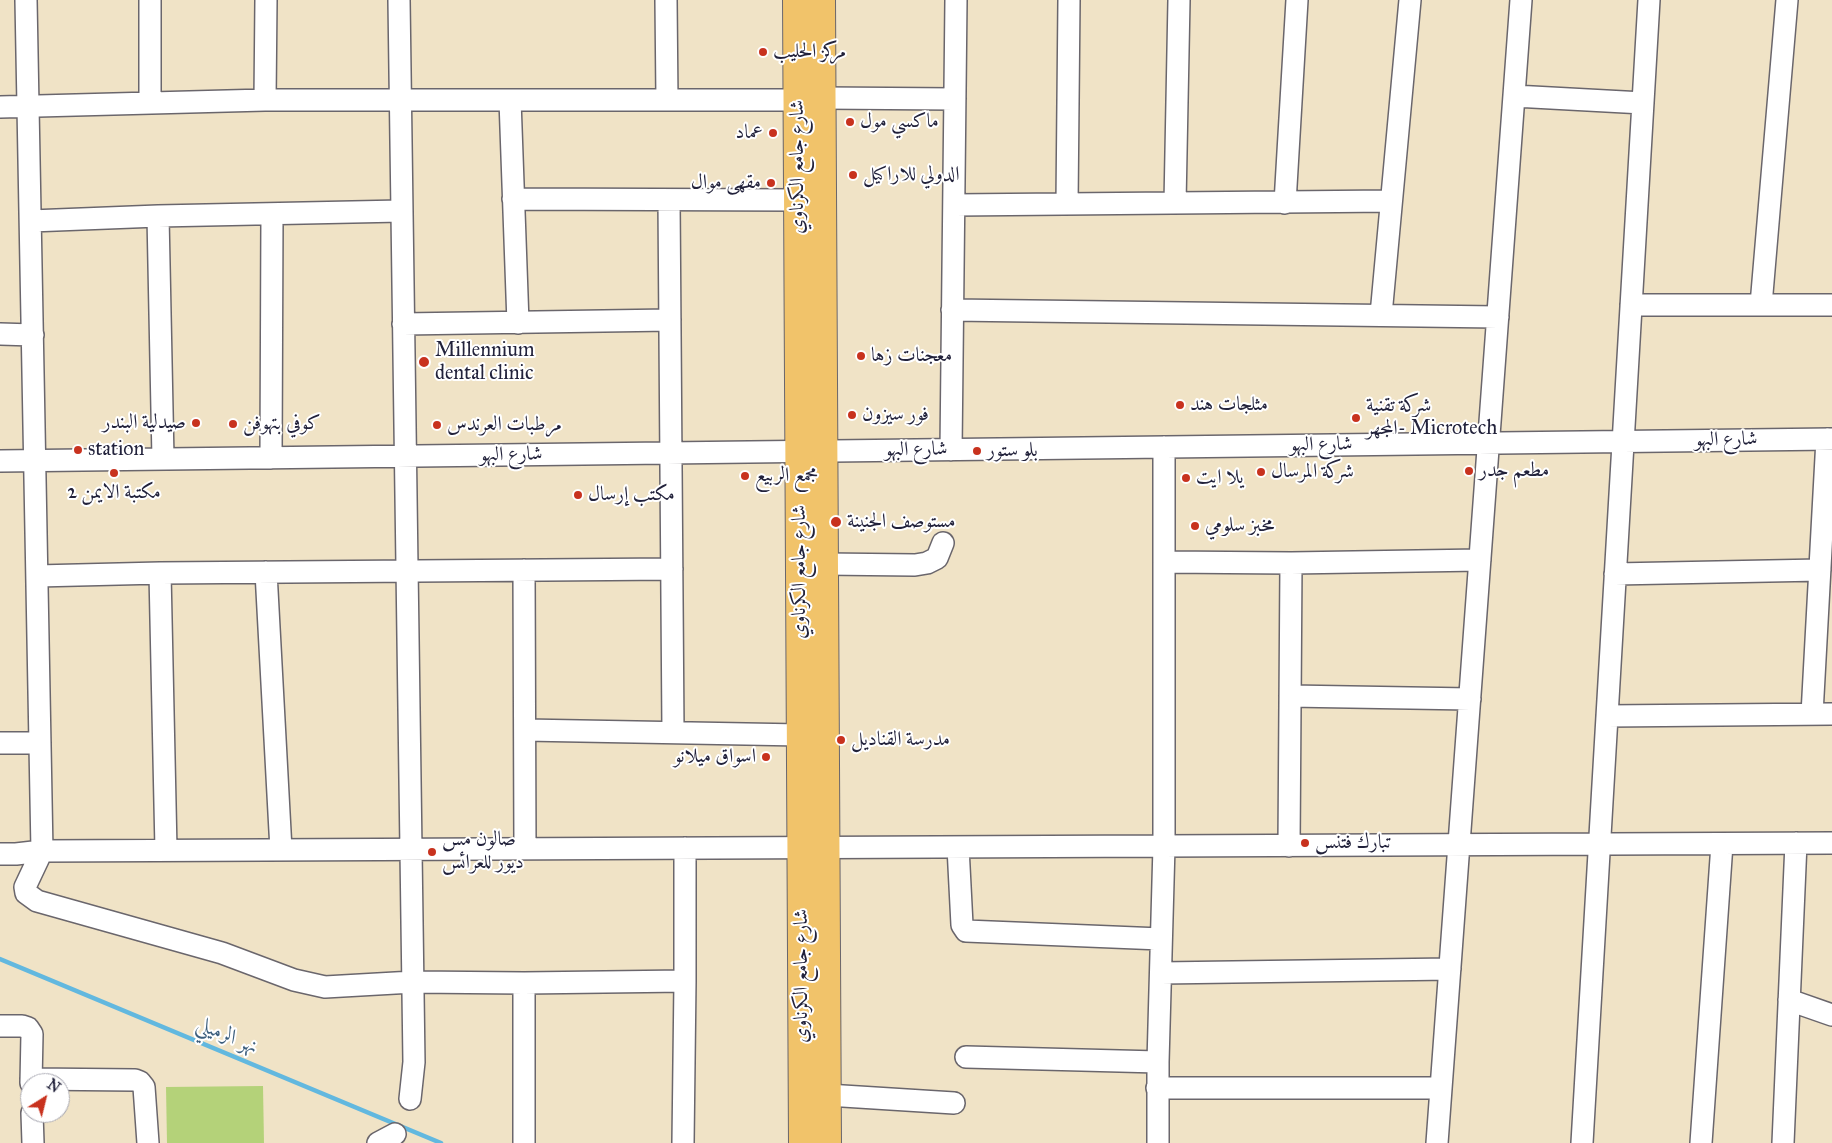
<!DOCTYPE html>
<html>
<head>
<meta charset="utf-8">
<style>
  body { margin:0 }
  #map { position:relative; width:1832px; height:1143px; overflow:hidden; background:#f0e3c6; font-family:"IM FELL Great Primer",serif }
  canvas { display:block }
  .north { position:absolute; left:20px; top:1073px; width:50px; height:50px; box-sizing:border-box; background:#fff; border:1px solid #a7a7b1; border-radius:50%; rotate:36deg; font-size:14px; font-weight:700; line-height:20px; text-align:center; color:#22223b }
  .north::after { content:''; display:block; margin:auto; width:18px; height:22px; background:#c8321e; clip-path:polygon(50% 0,100% 100%,50% 72%,0 100%) }
</style>
</head>
<body>
<div id="map">
<canvas width="1832" height="1143"></canvas>
<div class="north">N</div>
</div>
<script>
const context = document.querySelector('canvas').getContext('2d');
context.lineJoin = 'round';
function fill(path, color) { context.fillStyle = color; context.fill(path, 'evenodd'); }
const toPath = rows => new Path2D(rows.map(r => 'M' + r).join(''));
function stroke(path, color, width, dash) { context.strokeStyle = color; context.lineWidth = width; context.lineCap = dash ? 'butt' : 'round'; context.setLineDash(dash || []); context.stroke(path); }
function write(font, color, halo, rows, align = 'center') {
  context.font = font + ' "IM FELL Great Primer",Amiri,serif'; context.lineWidth = 4; context.setLineDash([]); context.textBaseline = 'middle'; context.strokeStyle = halo; context.fillStyle = color; for (const [text, x, y, turn = 0] of rows) {
    context.save(); context.translate(x, y); context.rotate((+turn || 0) * Math.PI / 180); context.textAlign = isNaN(turn) ? turn : align; if (halo) context.strokeText(text, 0, 0); context.fillText(text, 0, 0); context.restore();
  }
}
fill(toPath([
  [263,1086,264,1143,167,1143,166,1087]
]), '#b4d279');
stroke(toPath([
  [0,959,441,1143]
]), '#62b8df', 4.5);
const minor = toPath([
  [26,0,42,851,25,887,26,893,37,901,222,953,294,980,325,987,413,982,524,983,685,981],
  [150,0,150,103],
  [399,0,414,1062,410,1099],
  [666,0,667,100],
  [1514,96,1643,103],
  [822,98,955,99],
  [265,100,266,0],
  [510,100,518,323],
  [0,107,265,100,798,100],
  [513,199,798,200],
  [669,200,673,732],
  [1175,203,1179,0],
  [1285,203,1297,0],
  [1067,204,1069,0],
  [955,205,1391,201],
  [158,216,163,459],
  [31,221,158,216,401,211],
  [1631,305,1832,305],
  [1761,305,1787,0],
  [952,310,1498,317],
  [1381,315,1410,0],
  [403,324,670,320],
  [0,334,33,335],
  [951,450,956,0],
  [271,458,272,214],
  [0,461,1832,439],
  [1164,562,1291,563,1480,560],
  [824,564,915,565,927,563,937,558,943,543],
  [524,570,525,849],
  [266,572,281,850],
  [160,573,166,850],
  [1615,574,1820,570],
  [37,576,160,573,672,569],
  [1290,696,1470,699],
  [1812,714,1827,439],
  [1607,716,1832,714],
  [525,730,801,735],
  [0,743,40,743],
  [1289,846,1291,563],
  [958,847,962,925,966,931,1161,939],
  [0,854,16,854,42,851,1832,843],
  [1161,973,1450,969],
  [1789,1000,1832,1015],
  [0,1026,22,1026,28,1028,32,1034,31,1083],
  [966,1057,1158,1062],
  [31,1079,135,1080,140,1082,144,1087,148,1143],
  [1157,1088,1441,1088],
  [827,1095,954,1103],
  [32,1113,33,1143],
  [378,1143,395,1134],
  [524,1143,524,983],
  [683,1143,685,981,685,848],
  [1158,1143,1158,1062,1164,846,1164,447],
  [1437,1143,1521,0],
  [1582,1143,1649,0],
  [1701,1143,1722,844],
  [1783,1143,1796,843]
]);
const major = toPath([
  [797,0,803,1143],
  [821,0,827,1143]
]);
stroke(minor, '#6a666c', 24);
stroke(major, '#6a666c', 30);
stroke(minor, '#fff', 21);
stroke(major, '#f1c36a', 28);
for (const [x, y, r, color] of [
  [763,52,5,"#c8321e"],
  [850,122,5,"#c8321e"],
  [773,133,5,"#c8321e"],
  [853,175,5,"#c8321e"],
  [771,183,5,"#c8321e"],
  [861,356,5,"#c8321e"],
  [424,362,6,"#c8321e"],
  [1180,405,5,"#c8321e"],
  [852,415,5,"#c8321e"],
  [1356,418,5,"#c8321e"],
  [196,423,5,"#c8321e"],
  [233,424,5,"#c8321e"],
  [437,425,5,"#c8321e"],
  [78,450,5,"#c8321e"],
  [977,451,5,"#c8321e"],
  [1469,471,5,"#c8321e"],
  [1261,472,5,"#c8321e"],
  [114,473,5,"#c8321e"],
  [745,476,5,"#c8321e"],
  [1186,478,5,"#c8321e"],
  [578,495,5,"#c8321e"],
  [836,522,6,"#c8321e"],
  [1195,526,5,"#c8321e"],
  [841,740,5,"#c8321e"],
  [766,757,5,"#c8321e"],
  [1305,843,5,"#c8321e"],
  [432,852,5,"#c8321e"]
]) { const dot = new Path2D(); dot.arc(x, y, r, 0, 2 * Math.PI); context.fillStyle = color; context.fill(dot); stroke(dot, '#fff', 2); }
write('20px', '#22223b', '#fff', [
  ["مركز الحليب",773,52],
  ["ماكسي مول",860,122],
  ["عماد",763,133,"right"],
  ["الدولي للاراكيل",863,175],
  ["مقهى موال",761,183,"right"],
  ["Millennium",435,351],
  ["dental clinic",435,374],
  ["معجنات زها",871,356],
  ["مثلجات هند",1190,405],
  ["شركة تقنية",1366,406],
  ["المجهر- Microtech",1366,429],
  ["فور سيزون",862,415],
  ["صيدلية البندر",186,423,"right"],
  ["كوفي بتهوفن",243,424],
  ["مرطبات العرندس",447,425],
  ["station",88,450],
  ["بلو ستور",987,451],
  ["مطعم جدر",1479,471],
  ["شركة المرسال",1271,472],
  ["مجمع الربيع",755,476],
  ["يلا ايت",1196,478],
  ["مكتبة الايمن 2",114,493,"center"],
  ["مكتب إرسال",588,495],
  ["مستوصف الجنينة",847,522],
  ["مخبز سلومي",1205,526],
  ["مدرسة القناديل",851,740],
  ["اسواق ميلانو",756,757,"right"],
  ["صالون مس",442,840],
  ["ديور للعرائس",442,863],
  ["تبارك فتنس",1315,843]
], 'left');
write('20px', '#22223b', '#fff', [
  ["شارع جامع الكرناوي",798,167,-90],
  ["شارع البهو",1726,440,-1],
  ["شارع البهو",1321,445,-1],
  ["شارع البهو",916,450,-1],
  ["شارع البهو",511,455,-1],
  ["شارع جامع الكرناوي",800,572,-90],
  ["شارع جامع الكرناوي",802,976,-90]
]);
write('italic 21px', '#3c5e7d', '#fff', [
  ["نهر الرميلي",227,1036,23]
]);
</script>
</body>
</html>
